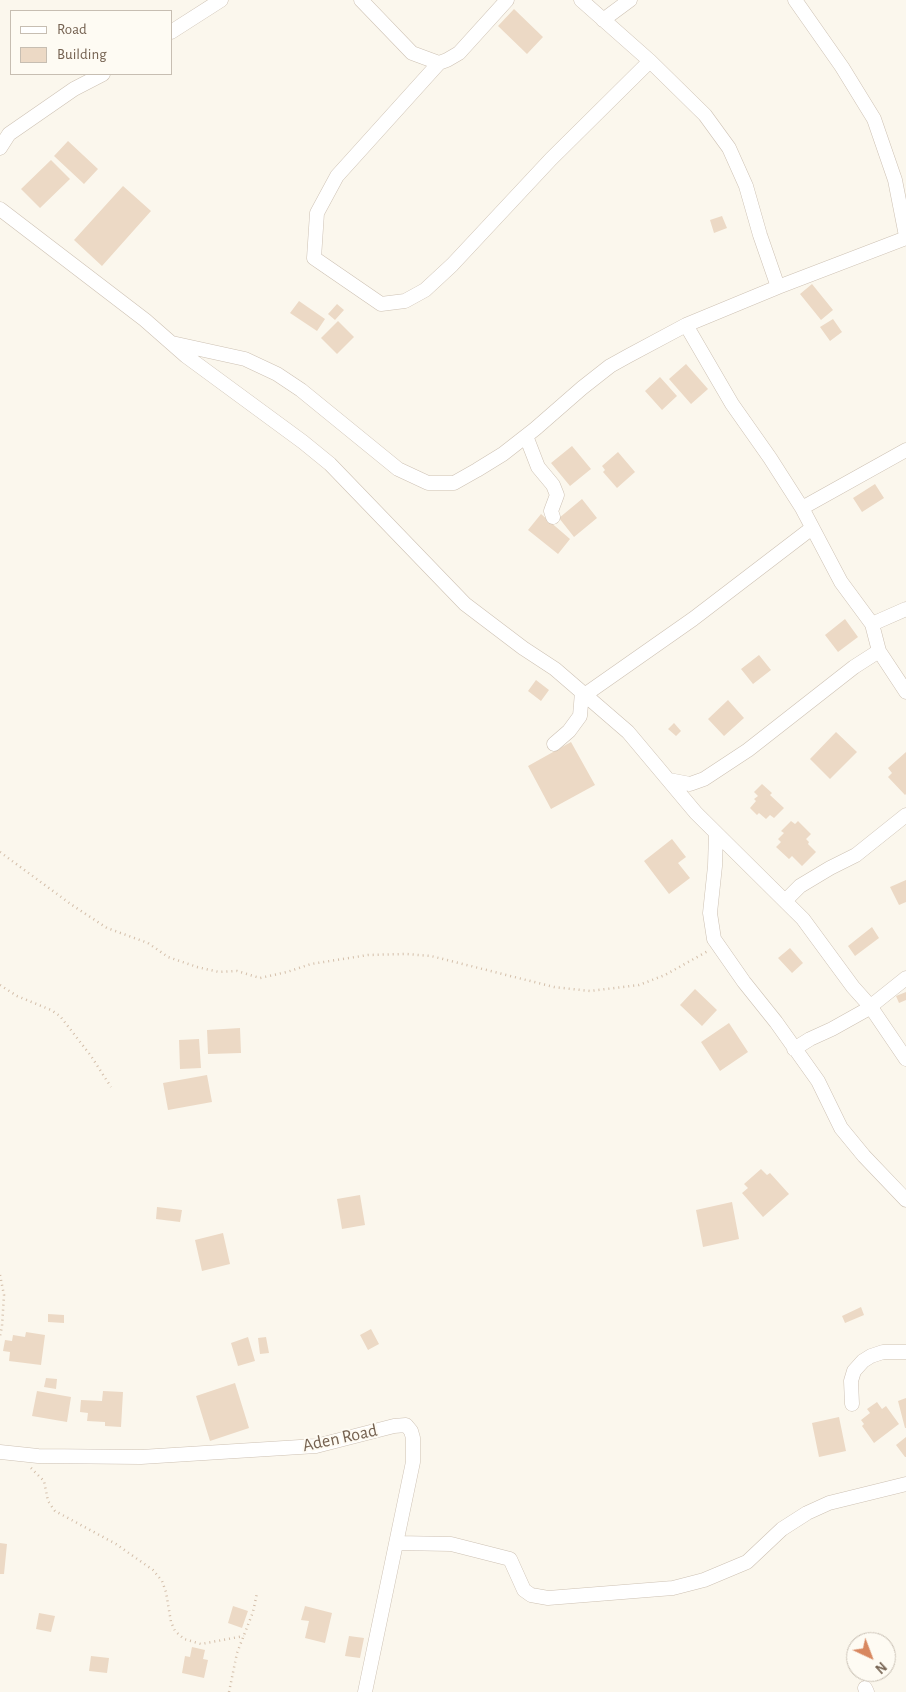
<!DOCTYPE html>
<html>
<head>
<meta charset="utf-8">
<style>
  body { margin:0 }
  #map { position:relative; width:906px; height:1692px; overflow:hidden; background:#fbf7ed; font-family:"Alegreya Sans",sans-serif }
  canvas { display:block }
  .legend { position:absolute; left:10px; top:10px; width:162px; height:65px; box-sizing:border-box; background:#fefbf3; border:1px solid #c7beb2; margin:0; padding:6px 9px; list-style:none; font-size:15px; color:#756251 }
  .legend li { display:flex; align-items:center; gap:10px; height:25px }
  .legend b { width:25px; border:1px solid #c7beb2 }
  .north { position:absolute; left:846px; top:1632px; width:50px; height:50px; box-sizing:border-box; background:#fefbf3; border:1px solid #c7beb2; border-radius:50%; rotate:137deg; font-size:14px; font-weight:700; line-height:20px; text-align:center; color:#756251 }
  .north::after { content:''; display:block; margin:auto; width:18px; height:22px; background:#d8875f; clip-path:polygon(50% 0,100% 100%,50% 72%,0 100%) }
</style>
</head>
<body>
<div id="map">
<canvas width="906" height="1692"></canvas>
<ul class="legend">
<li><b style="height:6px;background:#fff"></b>Road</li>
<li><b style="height:14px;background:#ecd9c5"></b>Building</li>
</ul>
<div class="north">N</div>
</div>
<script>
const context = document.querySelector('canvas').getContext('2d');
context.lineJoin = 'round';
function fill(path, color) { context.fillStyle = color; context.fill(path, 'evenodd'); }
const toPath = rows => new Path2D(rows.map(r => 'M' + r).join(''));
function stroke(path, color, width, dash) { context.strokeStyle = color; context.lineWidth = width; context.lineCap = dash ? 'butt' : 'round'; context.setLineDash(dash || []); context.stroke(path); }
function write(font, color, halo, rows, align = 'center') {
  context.font = font + ' "Alegreya Sans",sans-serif'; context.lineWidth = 4; context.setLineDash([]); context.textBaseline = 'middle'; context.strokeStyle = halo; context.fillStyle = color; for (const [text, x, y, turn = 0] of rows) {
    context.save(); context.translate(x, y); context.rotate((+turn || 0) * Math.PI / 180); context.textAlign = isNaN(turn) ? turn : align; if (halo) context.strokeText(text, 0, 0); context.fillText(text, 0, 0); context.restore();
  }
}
fill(toPath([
  [514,9,543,37,527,54,498,26],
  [68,141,98,169,84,184,54,156],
  [51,160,70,179,40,208,21,189],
  [123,186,151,211,102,266,74,240],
  [722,216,727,228,714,233,710,220],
  [812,284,833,310,821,320,800,294],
  [299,301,325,319,317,331,290,313],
  [337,304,344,310,335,320,328,314],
  [833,319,842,332,830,341,820,327],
  [338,321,354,337,337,354,321,338],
  [686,364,708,389,691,404,669,379],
  [660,377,677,396,662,410,645,391],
  [572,446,591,469,570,486,551,463],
  [618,452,635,472,617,488,603,472,605,470,602,466],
  [875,484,884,498,862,512,853,498],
  [582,499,597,518,574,537,559,518],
  [541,514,570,539,558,554,528,530],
  [845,619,858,637,838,652,825,635],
  [759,655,771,670,753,684,741,669],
  [536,680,549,690,541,701,528,691],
  [728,700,744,718,724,736,708,719],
  [674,723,681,731,676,736,668,729],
  [836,732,857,752,830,779,810,759],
  [571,742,595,785,551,809,528,766],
  [906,752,906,794,905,795,888,777,892,773,888,768],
  [762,784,772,793,770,795,784,808,774,818,770,815,766,819,759,813,757,815,750,808,756,801,754,799,758,796,754,792],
  [791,821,795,824,798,821,811,834,806,839,809,842,808,844,816,852,802,866,792,856,789,859,776,847,781,842,778,839,784,833,781,831],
  [672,839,686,857,678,863,690,878,669,894,644,861],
  [906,880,906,902,899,905,890,887],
  [872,927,879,938,855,956,848,946],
  [790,948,803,963,792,973,778,958],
  [695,989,717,1010,702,1026,680,1005],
  [906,992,906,1000,899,1003,896,996],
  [729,1023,748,1052,720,1071,701,1042],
  [240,1028,241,1053,208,1054,207,1030],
  [199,1039,201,1068,180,1069,179,1040],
  [207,1075,212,1102,168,1110,163,1083],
  [761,1169,767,1175,770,1173,789,1194,763,1217,742,1193,748,1188,744,1184],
  [360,1195,365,1225,342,1229,337,1199],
  [732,1202,739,1239,703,1247,696,1210],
  [157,1207,182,1210,180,1222,156,1219],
  [223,1233,230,1264,202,1271,195,1240],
  [861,1307,864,1315,845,1323,842,1316],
  [48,1314,64,1315,64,1323,48,1322],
  [371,1329,379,1344,368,1350,360,1335],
  [26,1332,45,1335,41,1365,9,1361,10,1352,3,1351,5,1340,12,1341,13,1335,25,1337],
  [248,1337,255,1361,238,1366,231,1343],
  [266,1337,269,1353,260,1354,258,1338],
  [46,1378,57,1379,56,1389,44,1387],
  [235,1383,249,1428,210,1441,196,1396],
  [37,1391,71,1397,67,1422,32,1416],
  [103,1391,123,1392,121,1427,105,1426,105,1422,87,1421,88,1413,80,1412,81,1400,102,1401],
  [906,1398,906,1428,905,1428,898,1401],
  [877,1402,882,1409,886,1406,899,1424,874,1443,862,1426,864,1424,861,1420,870,1413,867,1409],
  [839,1417,846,1451,819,1457,812,1423],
  [906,1437,906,1457,905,1457,896,1445],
  [0,1543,7,1544,4,1574,0,1574],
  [233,1606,248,1611,242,1628,228,1623],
  [305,1606,332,1613,325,1643,305,1638,309,1621,301,1620],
  [39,1613,55,1616,51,1632,36,1629],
  [349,1636,364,1638,360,1658,345,1656],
  [192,1647,205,1650,203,1659,208,1660,204,1678,182,1673,185,1656,190,1657],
  [91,1656,109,1658,107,1673,89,1671]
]), '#ecd9c5');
const minor = toPath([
  [361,0,412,53,439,63,447,60,459,53,507,0],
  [581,0,650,61,705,115,729,148,746,186,760,235,778,287],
  [795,0,842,67,874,119,895,180,906,236],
  [603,20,630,0],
  [171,32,221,0],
  [439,63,337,176,317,213,314,258,381,304,405,301,425,290,452,265,551,159,650,61],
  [0,148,9,134,74,89,103,74],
  [0,209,145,320,186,356,303,442,330,464,465,604,523,648,555,669,628,732,696,813,803,919,853,987,870,1006,906,1059],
  [686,325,732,404,770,458,802,508,841,582,872,624,879,651,906,692],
  [172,343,245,359,277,374,301,390,398,469,428,483,454,483,477,470,503,454,535,429,582,388,610,366,628,356,686,325,778,287,906,238],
  [526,436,538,467,553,485,557,495,551,511,553,517],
  [802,508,906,450],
  [872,624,906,609],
  [586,694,693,619,812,528],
  [554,744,569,731,580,716,582,692],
  [669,780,690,784,704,779,748,750,854,667,879,651],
  [716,833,715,866,710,913,714,939,744,982,776,1022,818,1081,841,1128,864,1156,906,1200],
  [786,900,800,886,830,868,856,855,906,815],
  [794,1049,810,1039,832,1029,866,1010,906,978],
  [852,1404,851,1381,854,1371,863,1361,871,1356,883,1352,906,1352],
  [0,1452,38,1456,141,1457,316,1446,394,1426,406,1425,411,1431,413,1438,413,1462,365,1692],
  [397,1543,451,1544,510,1559,524,1590,531,1595,548,1598,673,1588,704,1580,747,1562,782,1529,807,1513,829,1503,906,1484],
  [865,1688,867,1692]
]);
stroke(minor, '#cdc1b3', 15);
stroke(toPath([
  [0,852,72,905,107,928,148,943,168,957,197,967,219,972,237,971,260,978,287,972,311,964,368,955,407,954,431,956,554,987,590,991,639,985,665,975,708,951],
  [0,985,17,996,51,1010,60,1016,91,1056,111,1087],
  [0,1275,4,1295,2,1326,0,1336],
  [31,1468,44,1481,48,1501,55,1511,116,1544,153,1570,162,1581,166,1592,171,1622,175,1631,184,1639,201,1644,244,1636],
  [229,1692,237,1653,253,1612,257,1593]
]), '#d3bea9', 2.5, [1, 4]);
stroke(minor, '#fff', 14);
write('18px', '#756251', '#fefbf3', [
  ["Aden Road",340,1438,-12]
]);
</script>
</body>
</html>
